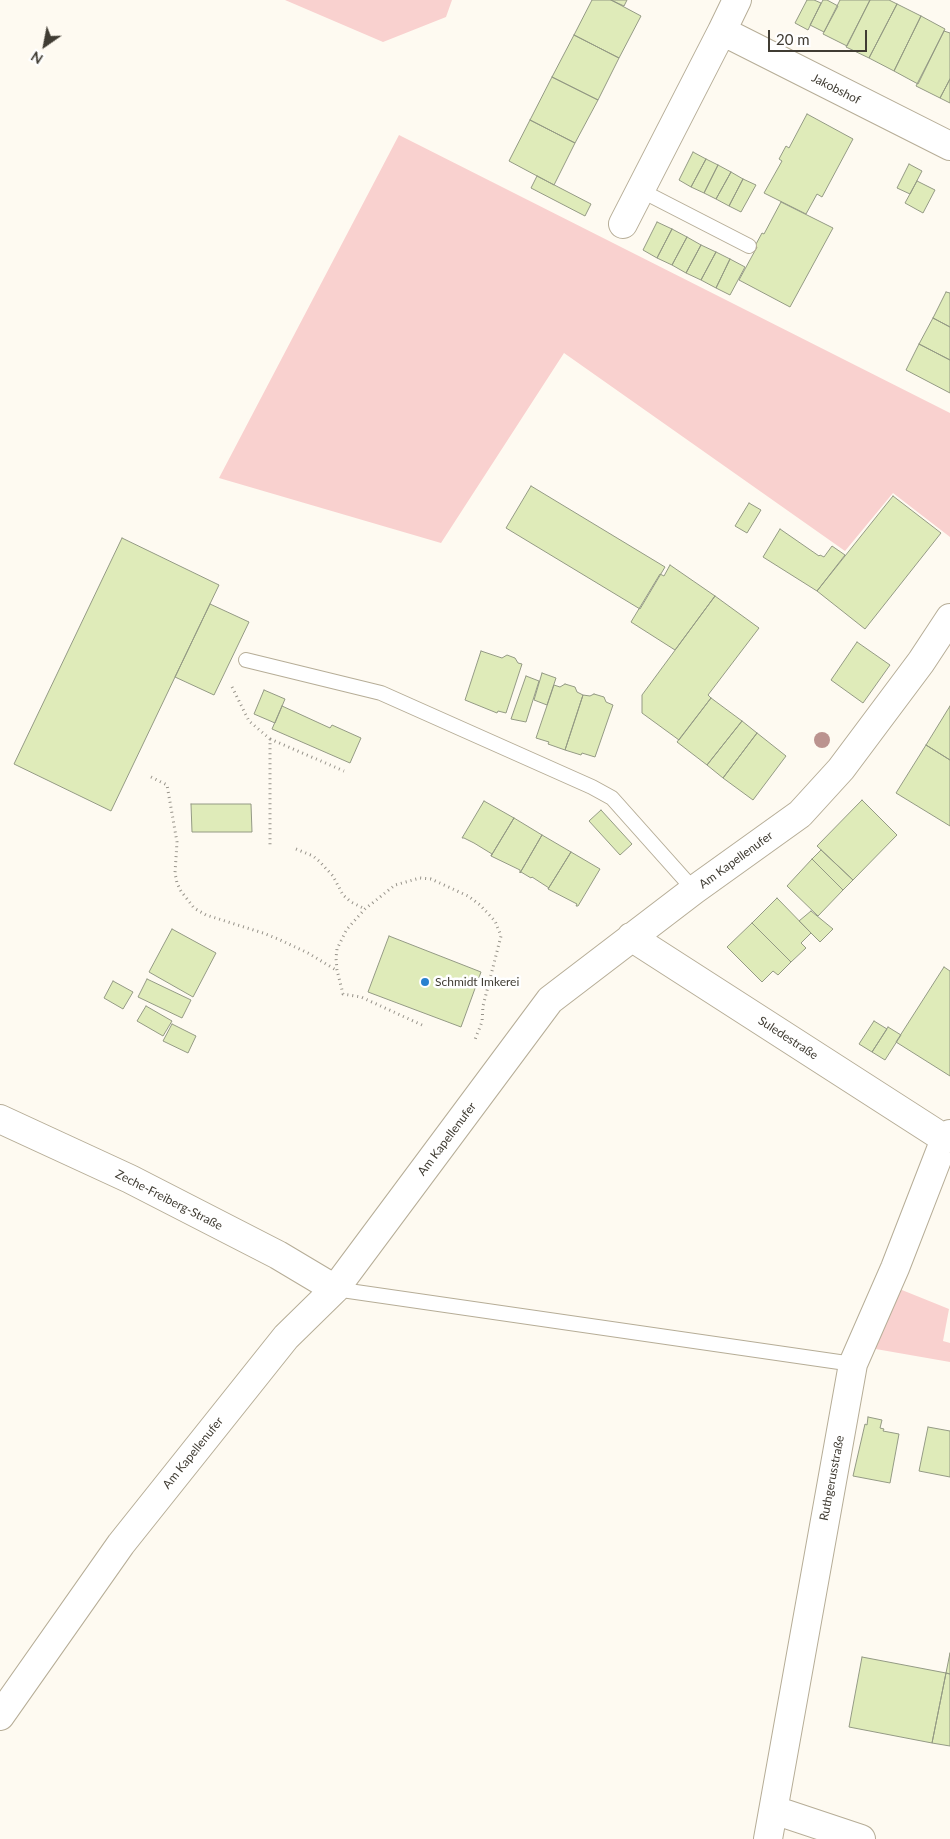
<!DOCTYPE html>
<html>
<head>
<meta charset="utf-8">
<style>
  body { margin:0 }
  #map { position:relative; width:950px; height:1839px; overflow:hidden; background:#fefaf1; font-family:Lato,sans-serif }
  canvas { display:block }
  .north { position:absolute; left:20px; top:20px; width:50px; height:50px; -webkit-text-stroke:4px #fff; paint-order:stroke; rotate:213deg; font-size:14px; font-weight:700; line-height:20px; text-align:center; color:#403c33 }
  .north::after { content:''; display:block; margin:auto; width:18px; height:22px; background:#403c33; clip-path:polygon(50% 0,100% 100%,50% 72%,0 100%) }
  .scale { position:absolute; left:768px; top:30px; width:99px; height:22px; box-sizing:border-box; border:2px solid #403c33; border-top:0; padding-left:6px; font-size:15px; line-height:18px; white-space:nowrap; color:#403c33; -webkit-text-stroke:4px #fff; paint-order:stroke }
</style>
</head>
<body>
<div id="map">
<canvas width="950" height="1839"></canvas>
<div class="north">N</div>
<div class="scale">20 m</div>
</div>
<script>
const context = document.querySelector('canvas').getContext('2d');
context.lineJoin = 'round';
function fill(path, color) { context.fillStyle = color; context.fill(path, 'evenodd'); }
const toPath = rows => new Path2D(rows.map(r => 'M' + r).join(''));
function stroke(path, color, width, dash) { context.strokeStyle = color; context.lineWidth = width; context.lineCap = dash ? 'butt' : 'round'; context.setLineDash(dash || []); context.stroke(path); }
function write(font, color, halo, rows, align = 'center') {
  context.font = font + ' Lato,sans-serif'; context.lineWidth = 5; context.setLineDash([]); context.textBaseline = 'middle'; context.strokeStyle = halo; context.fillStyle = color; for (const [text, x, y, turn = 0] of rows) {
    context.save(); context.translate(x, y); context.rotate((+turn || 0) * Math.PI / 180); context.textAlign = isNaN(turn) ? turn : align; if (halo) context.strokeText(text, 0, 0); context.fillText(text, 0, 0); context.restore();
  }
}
fill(toPath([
  [285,0,452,0,446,17,383,42],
  [399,135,950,413,950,537,893,493,845,551,564,353,441,543,219,478],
  [897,1288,949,1309,943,1341,950,1343,950,1362,870,1348]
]), '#f9d1cf');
const building = toPath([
  [592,0,611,0,641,16,619,58,574,35,592,0],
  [611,0,627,0,624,6,611,0],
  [807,0,814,0,821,3,808,30,795,23,807,0],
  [823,0,827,0,838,6,824,32,810,25,823,0],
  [840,0,870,0,847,46,823,34,840,0],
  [870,0,889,0,897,4,869,58,846,47,870,0],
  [897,4,921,16,894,71,869,58,897,4],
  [921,16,945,29,918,84,894,71,921,16],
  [944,31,950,33,950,79,940,98,916,86,944,31],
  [574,35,619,58,598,100,552,77,574,35],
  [552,77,598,100,575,143,530,120,552,77],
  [950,79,950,103,940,98,950,79],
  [807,114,853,139,822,197,817,194,806,214,764,193,782,161,779,159,786,146,789,148,807,114],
  [530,120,575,143,554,185,509,161,530,120],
  [693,152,706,159,691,187,679,180,693,152],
  [706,159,718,165,704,193,691,187,706,159],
  [909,164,922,171,910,194,897,188,909,164],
  [718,165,731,172,716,199,704,193,718,165],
  [731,172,743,179,729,206,716,199,731,172],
  [537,176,591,204,585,216,531,188,537,176],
  [743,179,756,185,741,212,729,206,743,179],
  [917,181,935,190,923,213,905,203,917,181],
  [781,202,833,228,790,307,739,280,757,247,755,246,762,233,764,234,781,202],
  [657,222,672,229,657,258,643,250,657,222],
  [672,229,687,237,672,265,657,258,672,229],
  [687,237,701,245,686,273,672,265,687,237],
  [701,245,716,252,701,280,686,273,701,245],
  [716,252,730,259,716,288,701,280,716,252],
  [730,259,745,267,730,295,716,288,730,259],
  [946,292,950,293,950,327,933,318,946,292],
  [933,318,950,327,950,360,919,344,933,318],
  [919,344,950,360,950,393,906,370,919,344],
  [531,486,665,567,640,609,506,528,531,486],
  [893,496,941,533,865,629,817,591,893,496],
  [749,503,761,510,747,533,735,526,749,503],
  [780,529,819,556,820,555,824,557,832,546,845,555,817,591,763,557,780,529],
  [122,538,219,585,111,811,14,764,122,538],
  [670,565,715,596,675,650,631,622,660,574,664,576,670,565],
  [715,596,759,628,708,695,711,698,679,740,642,713,642,695,715,596],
  [210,604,249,622,214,695,175,677,210,604],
  [857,642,890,665,863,703,831,680,857,642],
  [481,651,502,658,507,655,515,658,518,663,522,664,506,713,498,711,497,713,465,700,481,651],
  [542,673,556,678,547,705,534,700,542,673],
  [526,676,539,681,526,722,511,719,526,676],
  [565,684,575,687,577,692,583,695,565,750,548,744,549,742,536,738,554,685,560,687,565,684],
  [264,690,285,699,275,723,254,714,264,690],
  [594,694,604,697,606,702,613,705,595,757,582,753,581,755,565,750,583,695,590,696,594,694],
  [711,698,742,721,707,765,677,742,711,698],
  [282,706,330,728,332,725,361,738,350,763,272,729,282,706],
  [950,706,950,760,926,745,950,706],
  [742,721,757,733,723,778,707,765,742,721],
  [757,733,786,756,753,800,723,778,757,733],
  [926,745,950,760,950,826,896,793,926,745],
  [862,800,897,835,853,880,817,846,862,800],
  [484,801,514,818,491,856,492,854,474,843,464,838,462,838,484,801],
  [191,804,251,804,252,832,192,832,191,804],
  [601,810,632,844,620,855,589,821,601,810],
  [514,818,542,835,520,873,520,870,491,856,514,818],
  [542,835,571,852,548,889,549,888,532,877,531,878,521,872,520,873,542,835],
  [821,850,853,880,843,890,812,859,821,850],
  [571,852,600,869,578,906,576,906,577,904,548,889,571,852],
  [812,859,843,890,818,916,787,886,812,859],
  [777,898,811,933,801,943,806,948,791,962,752,923,777,898],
  [811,911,833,929,820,942,799,921,811,911],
  [752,923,791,962,778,975,773,971,762,982,727,947,752,923],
  [172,929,216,953,193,997,149,972,172,929],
  [389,936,481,972,461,1027,368,992,389,936],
  [944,967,950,971,950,1076,896,1042,944,967],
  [147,979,191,1000,182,1018,138,997,147,979],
  [113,981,133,992,123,1009,104,998,113,981],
  [146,1006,172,1021,163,1036,137,1021,146,1006],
  [874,1021,887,1029,872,1052,859,1044,874,1021],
  [172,1024,196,1036,188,1053,163,1041,172,1024],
  [888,1027,901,1035,885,1060,872,1052,888,1027],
  [868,1417,882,1420,880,1428,884,1429,883,1431,899,1434,890,1483,853,1476,865,1424,867,1425,868,1417],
  [928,1427,950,1431,950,1477,919,1471,928,1427],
  [950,1653,950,1674,946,1673,950,1653],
  [862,1657,946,1673,932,1743,849,1727,862,1657],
  [946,1673,950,1674,950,1746,932,1743,946,1673]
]);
fill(building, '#dfebb9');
stroke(building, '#949a84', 1);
const service = toPath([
  [640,190,749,246],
  [246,660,381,693,592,787,612,798,694,890],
  [335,1289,853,1364]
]);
const minor = toPath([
  [722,31,737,0],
  [623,224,722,31,950,146],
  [631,937,945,1139],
  [0,1119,130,1179,278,1255,335,1289],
  [0,1716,121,1544,286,1337,335,1289,550,1000,694,890,800,814,841,769,921,662,950,618],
  [774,1810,861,1839],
  [768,1839,853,1364,895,1268,945,1139,950,1134]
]);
stroke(service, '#b6ad97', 16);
stroke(minor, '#b6ad97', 30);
stroke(toPath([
  [232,687,249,721,270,739,270,848],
  [270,739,344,771],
  [151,777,167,785,177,842,175,873,177,883,181,891,194,908,206,915,263,933,278,939,308,953,336,970],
  [296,849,313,856,319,861,333,876,343,895,351,902,365,909],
  [422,1025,361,997,343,994,337,970,336,958,337,949,347,929,365,909,395,885,420,878,431,879,468,896,480,905,495,921,501,936,483,1006,482,1022,474,1042]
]), '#97938a', 3, [1, 4]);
stroke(service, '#fff', 14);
stroke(minor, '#fff', 28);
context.fillStyle = '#bb938f';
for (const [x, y] of [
  [822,740]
]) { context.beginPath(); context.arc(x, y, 8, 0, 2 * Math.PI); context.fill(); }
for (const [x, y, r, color] of [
  [425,982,5,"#2981cf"]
]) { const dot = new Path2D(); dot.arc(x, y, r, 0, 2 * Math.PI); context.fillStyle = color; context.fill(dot); stroke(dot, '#fff', 2); }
write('12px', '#403c33', '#fff', [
  ["Jakobshof",836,89,27],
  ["Am Kapellenufer",736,860,-36],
  ["Suledestraße",788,1038,33],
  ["Am Kapellenufer",447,1139,-53],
  ["Zeche-Freiberg-Straße",169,1200,27],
  ["Am Kapellenufer",193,1453,-51],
  ["Ruthgerusstraße",832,1478,-79]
]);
write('12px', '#403c33', '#fff', [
  ["Schmidt Imkerei",435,982]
], 'left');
</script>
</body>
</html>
